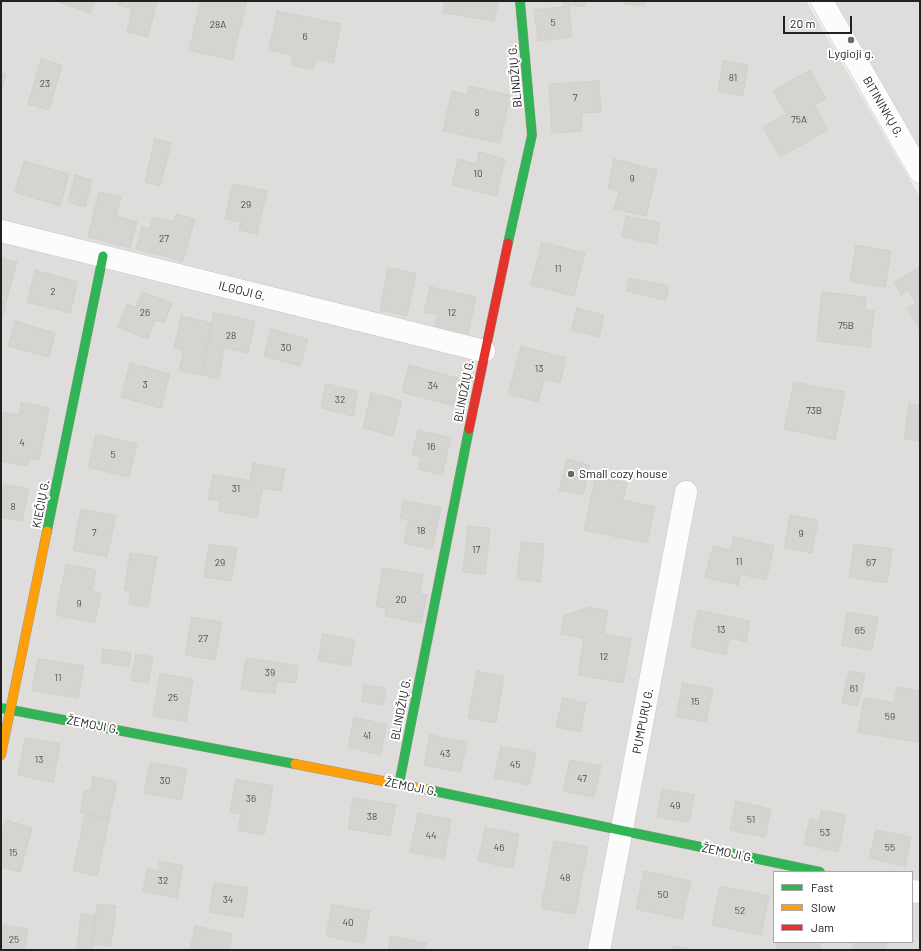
<!DOCTYPE html>
<html>
<head>
<meta charset="utf-8">
<style>
  body { margin:0 }
  #map { position:relative; width:921px; height:951px; overflow:hidden; background:#efeee9; font-family:Barlow,sans-serif }
  canvas { display:block }
  .frame { position:absolute; inset:0; border:2px solid #212121; pointer-events:none }
  .legend { position:absolute; left:773px; top:871px; width:140px; height:72px; box-sizing:border-box; background:#fff; border:1px solid #a6a6a6; margin:0; padding:5px 7px; list-style:none; font-size:12px; color:#212121 }
  .legend li { display:flex; align-items:center; gap:8px; height:20px }
  .legend b { width:20px; border:1px solid #a6a6a6 }
  .scale { position:absolute; left:783px; top:16px; width:69px; height:18px; box-sizing:border-box; border:2px solid #212121; border-top:0; padding-left:5px; font-size:12px; line-height:14px; white-space:nowrap; color:#212121; -webkit-text-stroke:3px #fff; paint-order:stroke }
</style>
</head>
<body>
<div id="map">
<canvas width="921" height="951"></canvas>
<div class="frame"></div>
<ul class="legend">
<li><b style="height:5px;background:#30b455"></b>Fast</li>
<li><b style="height:5px;background:#ff9f0a"></b>Slow</li>
<li><b style="height:5px;background:#e5322d"></b>Jam</li>
</ul>
<div class="scale">20 m</div>
</div>
<script>
const context = document.querySelector('canvas').getContext('2d');
context.lineJoin = 'round';
function fill(path, color) { context.fillStyle = color; context.fill(path, 'evenodd'); }
const toPath = rows => new Path2D(rows.map(r => 'M' + r).join(''));
function stroke(path, color, width, dash) { context.strokeStyle = color; context.lineWidth = width; context.lineCap = dash ? 'butt' : 'round'; context.setLineDash(dash || []); context.stroke(path); }
function write(font, color, halo, rows, align = 'center') {
  context.font = font + ' Barlow,sans-serif'; context.lineWidth = 4; context.setLineDash([]); context.textBaseline = 'middle'; context.strokeStyle = halo; context.fillStyle = color; for (const [text, x, y, turn = 0] of rows) {
    context.save(); context.translate(x, y); context.rotate((+turn || 0) * Math.PI / 180); context.textAlign = isNaN(turn) ? turn : align; if (halo) context.strokeText(text, 0, 0); context.fillText(text, 0, 0); context.restore();
  }
}
fill(toPath([
  [1,1,806,1,920,197,920,950,1,950],
  [774,872,912,872,912,942,774,942],
  [834,1,920,1,920,150]
]), '#dedddb');
const building = toPath([
  [59,1,94,1,91,13,59,2,59,1],
  [119,1,157,1,148,37,127,32,132,9,118,5,119,1],
  [201,1,247,1,232,60,189,50,201,1],
  [445,1,498,1,494,21,443,13,445,1],
  [564,1,585,1,585,7,563,4,564,1],
  [625,1,645,1,645,6,624,4,625,1],
  [569,6,572,37,538,41,534,10,569,6],
  [277,11,341,24,333,63,316,59,313,70,291,65,293,55,269,50,277,11],
  [41,59,62,65,49,110,28,104,41,59],
  [723,60,748,65,743,96,718,91,723,60],
  [810,70,826,99,814,105,828,130,780,157,763,127,786,114,773,91,810,70],
  [1,73,6,74,1,91,1,73],
  [599,81,601,112,581,113,582,131,552,133,549,84,599,81],
  [469,86,510,95,500,143,443,131,452,91,467,95,469,86],
  [155,139,171,143,160,186,145,182,155,139],
  [479,152,505,159,496,196,452,185,458,159,477,164,479,152],
  [614,159,657,170,646,216,614,209,619,191,608,188,614,159],
  [24,161,69,174,60,206,15,192,24,161],
  [75,175,92,180,85,207,68,202,75,175],
  [233,184,267,191,257,234,239,230,241,222,225,219,233,184],
  [99,192,121,197,116,216,137,222,130,248,88,237,99,192],
  [176,214,195,219,183,261,136,249,142,227,150,229,153,217,174,222,176,214],
  [626,216,660,223,656,244,622,237,626,216],
  [542,242,585,253,574,296,531,285,542,242],
  [856,245,891,251,885,287,850,281,856,245],
  [1,258,17,262,1,321,1,258],
  [920,267,920,331,907,308,916,303,908,290,901,295,894,282,920,267],
  [388,268,416,273,407,316,380,310,388,268],
  [35,270,78,282,70,313,27,302,35,270],
  [629,278,669,286,666,300,626,291,629,278],
  [430,287,476,297,467,337,434,330,438,315,424,312,430,287],
  [142,292,172,303,164,323,155,320,148,339,118,327,127,304,136,307,142,292],
  [822,292,866,297,865,310,874,311,870,347,817,341,822,292],
  [577,308,604,315,599,337,571,330,577,308],
  [214,313,255,321,248,353,224,348,219,379,201,375,214,313],
  [181,316,212,323,201,375,179,370,184,350,174,348,181,316],
  [15,321,55,333,49,357,8,346,15,321],
  [271,329,308,339,300,366,264,356,271,329],
  [521,346,566,358,560,383,544,379,538,402,508,394,521,346],
  [130,363,170,374,161,408,121,397,130,363],
  [409,365,465,380,458,407,402,392,409,365],
  [794,382,845,392,835,440,784,429,794,382],
  [326,384,358,391,353,416,321,408,326,384],
  [371,393,402,401,393,436,363,428,371,393],
  [21,402,49,408,39,460,29,458,27,466,1,461,1,428,4,412,19,415,21,402],
  [909,404,920,405,920,441,904,439,909,404],
  [418,430,451,438,442,475,418,469,421,457,412,455,418,430],
  [96,434,137,444,129,477,88,467,96,434],
  [567,459,590,465,583,495,559,490,567,459],
  [253,463,285,469,281,491,262,488,257,518,219,511,220,501,208,499,213,474,250,481,253,463],
  [596,476,627,483,623,500,655,507,647,543,584,530,596,476],
  [4,484,29,489,22,521,1,517,1,497,4,484],
  [404,500,441,508,432,549,404,543,409,520,400,518,404,500],
  [81,509,116,516,107,557,73,550,81,509],
  [790,515,818,520,812,553,784,548,790,515],
  [468,526,490,528,485,574,463,572,468,526],
  [734,537,774,546,766,580,741,574,738,585,705,577,713,546,731,550,734,537],
  [521,542,544,544,540,582,517,579,521,542],
  [209,544,237,548,231,581,204,577,209,544],
  [854,544,892,549,887,583,849,577,854,544],
  [130,553,157,557,148,607,129,604,131,591,124,590,130,553],
  [66,564,96,570,92,591,101,593,95,623,56,615,66,564],
  [383,568,423,575,420,594,427,595,421,623,385,616,386,608,376,606,383,568],
  [589,607,608,611,604,634,631,639,623,683,578,675,584,638,561,634,564,616,589,607],
  [698,610,750,621,746,642,729,638,726,655,691,647,698,610],
  [847,612,878,617,872,650,842,645,847,612],
  [192,617,222,622,215,660,185,655,192,617],
  [323,634,355,640,350,666,318,660,323,634],
  [103,649,131,653,129,667,101,662,103,649],
  [136,654,153,657,148,683,131,680,136,654],
  [246,658,298,666,296,683,277,681,275,694,241,689,246,658],
  [38,659,84,666,78,698,32,690,38,659],
  [477,671,504,676,496,723,468,718,477,671],
  [849,671,865,674,858,706,842,703,849,671],
  [160,674,193,679,186,721,153,716,160,674],
  [683,683,713,689,706,722,676,716,683,683],
  [364,685,386,688,383,705,362,701,364,685],
  [897,687,920,691,920,742,858,732,864,698,894,703,897,687],
  [563,698,586,703,580,732,556,727,563,698],
  [354,717,387,725,380,755,348,747,354,717],
  [430,735,467,742,460,772,424,765,430,735],
  [25,738,60,744,53,782,18,775,25,738],
  [501,746,536,753,529,785,494,778,501,746],
  [570,760,601,766,594,797,563,791,570,760],
  [150,762,187,769,181,800,144,793,150,762],
  [93,777,117,782,109,819,80,813,84,790,90,792,93,777],
  [236,779,273,786,264,835,238,830,241,814,230,812,236,779],
  [662,789,694,795,689,822,657,817,662,789],
  [353,798,396,805,390,836,348,829,353,798],
  [736,801,771,809,765,837,730,830,736,801],
  [822,810,846,815,838,852,804,844,810,819,819,821,822,810],
  [418,813,451,819,444,859,410,852,418,813],
  [85,814,109,819,97,876,73,871,85,814],
  [6,820,32,828,20,872,1,867,1,839,6,820],
  [485,828,519,834,513,868,478,861,485,828],
  [876,830,911,837,905,866,869,858,876,830],
  [554,841,588,847,575,914,541,908,554,841],
  [160,861,183,866,177,898,143,891,147,869,158,871,160,861],
  [644,871,691,881,682,919,636,909,644,871],
  [214,882,248,888,243,918,209,912,214,882],
  [720,886,769,896,761,935,712,925,720,886],
  [97,904,116,906,111,946,92,944,97,904],
  [332,904,370,911,364,943,326,936,332,904],
  [81,914,96,916,92,950,77,950,81,914],
  [1,925,28,929,25,950,1,950,1,925],
  [195,926,232,934,229,950,190,950,195,926],
  [391,936,426,943,425,950,388,950,391,936],
  [778,942,821,942,819,950,776,950,778,942],
  [853,942,887,942,885,950,852,949,853,942],
  [673,946,694,950,672,950,673,946]
]);
fill(building, '#d6d4d0');
stroke(building, '#d2d0cb', 1);
const street = toPath([
  [822,1,920,172],
  [1,231,484,351],
  [912,891,920,892],
  [599,950,686,492]
]);
const fast = toPath([
  [508,243,532,135,520,1],
  [47,531,103,256],
  [1,708,295,764],
  [399,784,469,429],
  [429,790,820,872]
]);
const slow = toPath([
  [1,755,47,531],
  [295,764,429,790]
]);
const jam = toPath([
  [469,429,508,243]
]);
stroke(street, '#c8c8c5', 23);
stroke(fast, '#959a80', 10);
stroke(slow, '#959a80', 10);
stroke(jam, '#959a80', 10);
stroke(street, '#fdfcfc', 22);
stroke(fast, '#30b455', 9);
stroke(slow, '#ff9f0a', 9);
stroke(jam, '#e5322d', 9);
for (const [x, y, r, color] of [
  [851,40,4,"#696967"],
  [571,474,4,"#696967"]
]) { const dot = new Path2D(); dot.arc(x, y, r, 0, 2 * Math.PI); context.fillStyle = color; context.fill(dot); stroke(dot, '#fff', 1.5); }
write('10px', '#4e4e4d', null, [
  ["5",553,23],
  ["28A",218,25],
  ["6",305,37],
  ["81",733,78],
  ["23",45,84],
  ["7",575,98],
  ["8",477,113],
  ["75A",799,120],
  ["10",478,174],
  ["9",632,179],
  ["29",246,205],
  ["27",164,239],
  ["11",558,269],
  ["2",53,292],
  ["26",145,313],
  ["12",452,313],
  ["75B",846,326],
  ["28",231,336],
  ["30",286,348],
  ["13",539,369],
  ["3",145,385],
  ["34",433,386],
  ["32",340,400],
  ["73B",814,411],
  ["4",22,443],
  ["16",431,447],
  ["5",113,455],
  ["31",236,489],
  ["8",13,507],
  ["18",421,531],
  ["7",94,533],
  ["9",801,534],
  ["17",476,550],
  ["11",739,562],
  ["29",220,563],
  ["67",871,563],
  ["20",401,600],
  ["9",79,604],
  ["13",721,630],
  ["65",860,631],
  ["27",203,639],
  ["12",604,657],
  ["39",270,673],
  ["11",58,678],
  ["61",854,689],
  ["25",173,698],
  ["15",695,702],
  ["59",890,717],
  ["41",367,736],
  ["43",445,754],
  ["13",39,760],
  ["45",515,765],
  ["47",582,779],
  ["30",165,781],
  ["36",251,799],
  ["49",675,806],
  ["38",372,817],
  ["51",751,820],
  ["53",825,833],
  ["44",431,836],
  ["46",499,848],
  ["55",890,848],
  ["15",13,853],
  ["48",565,878],
  ["32",163,881],
  ["50",663,895],
  ["34",228,900],
  ["52",740,911],
  ["40",348,923],
  ["25",14,940]
]);
write('12px', '#212121', '#fff', [
  ["Lygioji g.",851,54],
  ["Small cozy house",579,474,"left"]
]);
write('12px', '#212121', '#fff', [
  ["BLINDŽIŲ G.",515,76,-95],
  ["BITININKŲ G.",883,107,60],
  ["ILGOJI G.",242,291,14],
  ["BLINDŽIŲ G.",464,391,-79],
  ["KIEČIŲ G.",41,504,-79],
  ["BLINDŽIŲ G.",401,709,-79],
  ["PUMPURŲ G.",643,721,-79],
  ["ŽEMOJI G.",93,725,11],
  ["ŽEMOJI G.",411,787,11],
  ["ŽEMOJI G.",728,853,12]
]);
</script>
</body>
</html>
